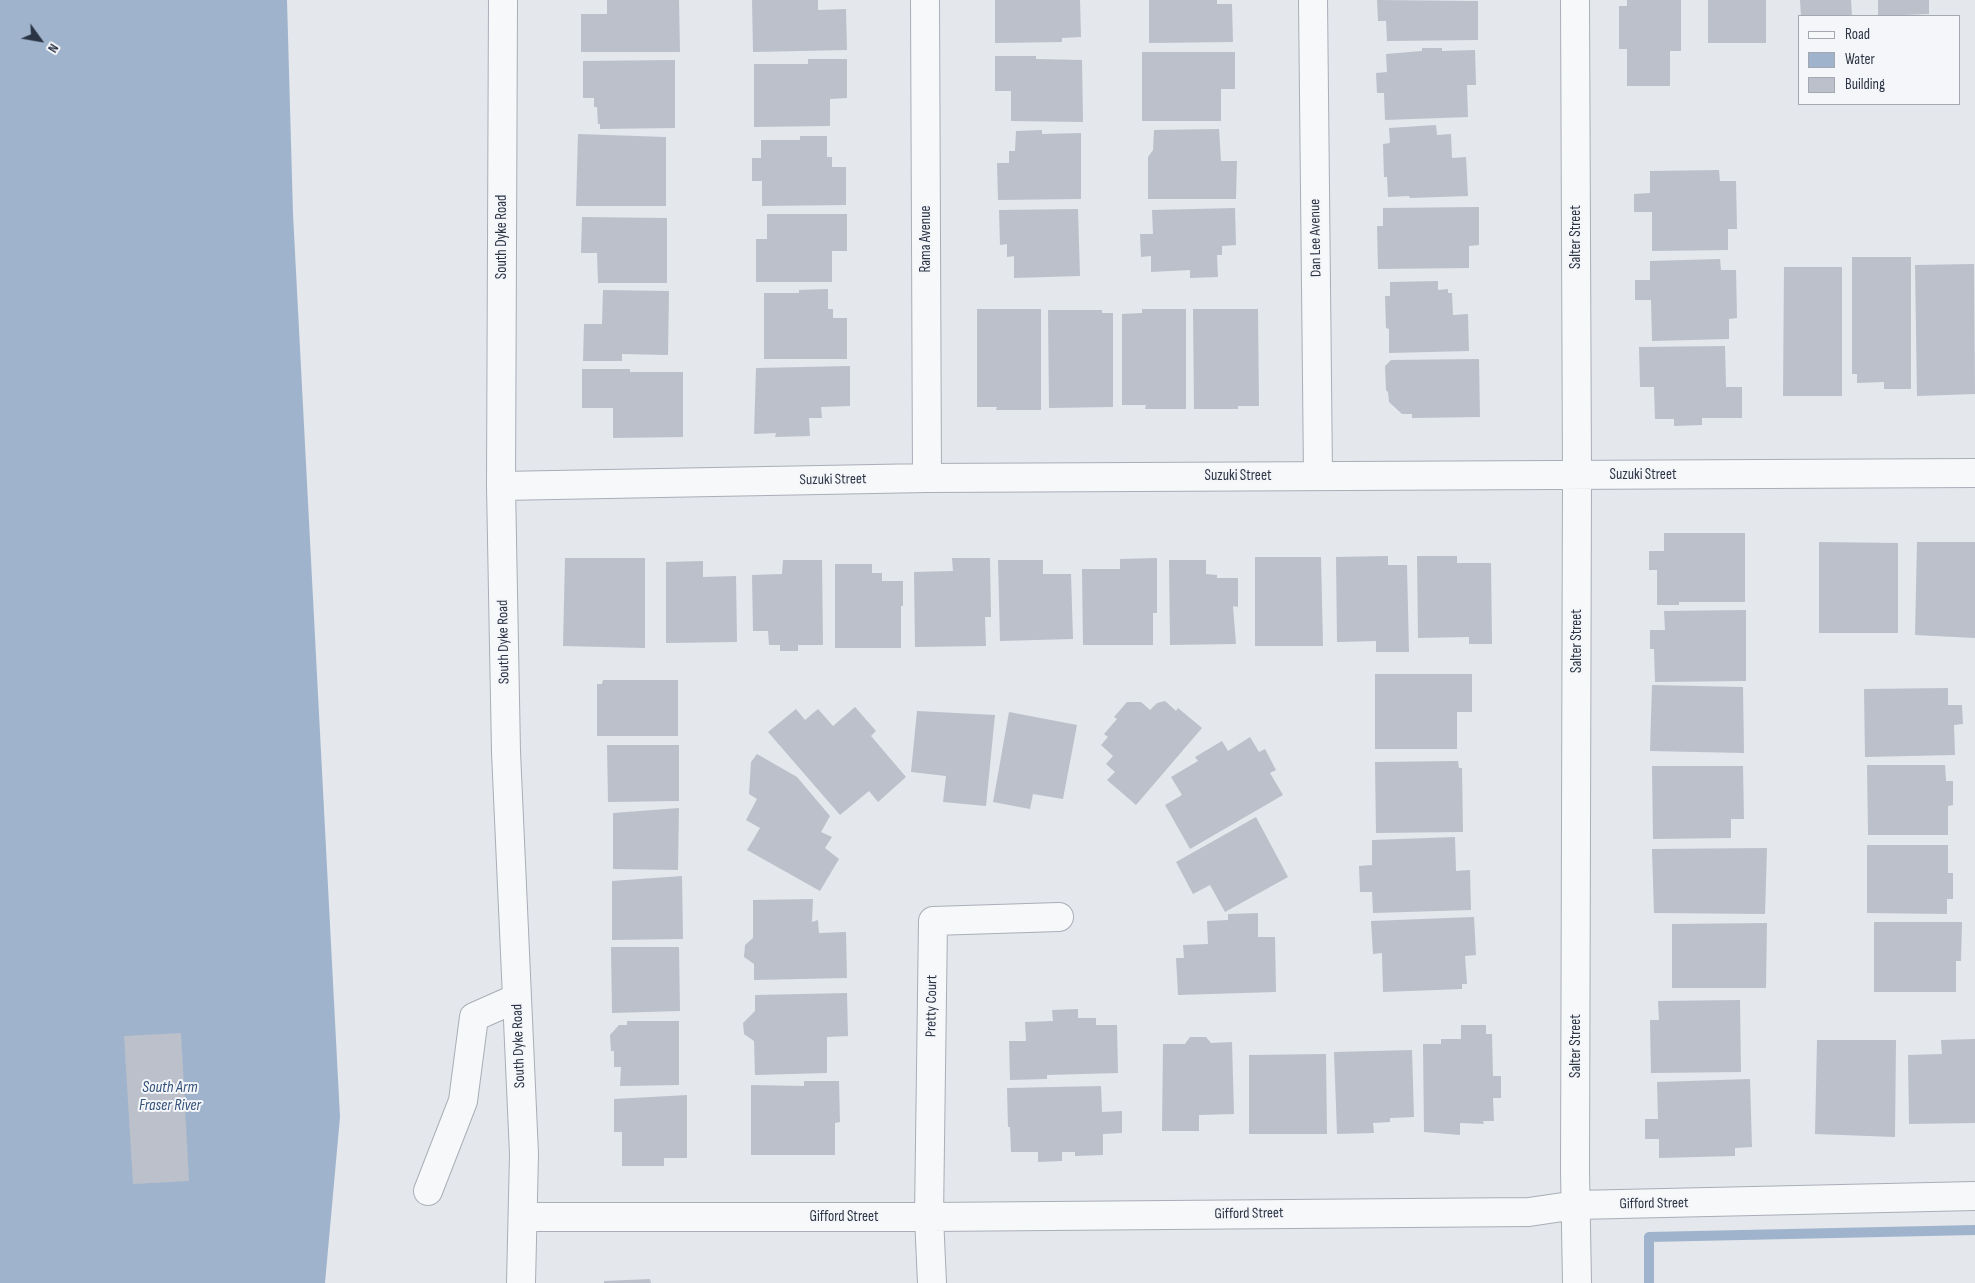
<!DOCTYPE html>
<html>
<head>
<meta charset="utf-8">
<style>
  body { margin:0 }
  #map { position:relative; width:1975px; height:1283px; overflow:hidden; background:#e4e7ec; font-family:"Sofia Sans Condensed",sans-serif }
  canvas { display:block }
  .legend { position:absolute; left:1798px; top:15px; width:162px; height:90px; box-sizing:border-box; background:#f4f6f9; border:1px solid #a4a8b1; margin:0; padding:6px 9px; list-style:none; font-size:15px; color:#2b3445 }
  .legend li { display:flex; align-items:center; gap:10px; height:25px }
  .legend b { width:25px; border:1px solid #a4a8b1 }
  .north { position:absolute; left:15px; top:15px; width:50px; height:50px; -webkit-text-stroke:4px #f4f6f9; paint-order:stroke; rotate:122deg; font-size:14px; font-weight:700; line-height:20px; text-align:center; color:#2b3445 }
  .north::after { content:''; display:block; margin:auto; width:18px; height:22px; background:#2b3445; clip-path:polygon(50% 0,100% 100%,50% 72%,0 100%) }
</style>
</head>
<body>
<div id="map">
<canvas width="1975" height="1283"></canvas>
<ul class="legend">
<li><b style="height:6px;background:#f7f8fa"></b>Road</li>
<li><b style="height:14px;background:#9fb4cc"></b>Water</li>
<li><b style="height:14px;background:#bbc0ca"></b>Building</li>
</ul>
<div class="north">N</div>
</div>
<script>
const context = document.querySelector('canvas').getContext('2d');
context.lineJoin = 'round';
function fill(path, color) { context.fillStyle = color; context.fill(path, 'evenodd'); }
const toPath = rows => new Path2D(rows.map(r => 'M' + r).join(''));
function stroke(path, color, width, dash) { context.strokeStyle = color; context.lineWidth = width; context.lineCap = dash ? 'butt' : 'round'; context.setLineDash(dash || []); context.stroke(path); }
function write(font, color, halo, rows, align = 'center') {
  context.font = font + ' "Sofia Sans Condensed",sans-serif'; context.lineWidth = 4; context.setLineDash([]); context.textBaseline = 'middle'; context.strokeStyle = halo; context.fillStyle = color; for (const [text, x, y, turn = 0] of rows) {
    context.save(); context.translate(x, y); context.rotate((+turn || 0) * Math.PI / 180); context.textAlign = isNaN(turn) ? turn : align; if (halo) context.strokeText(text, 0, 0); context.fillText(text, 0, 0); context.restore();
  }
}
fill(toPath([
  [0,0,287,0,293,214,340,1117,325,1283,0,1283]
]), '#9fb4cc');
stroke(toPath([
  [1649,1283,1649,1237,1975,1230]
]), '#9fb4cc', 10);
fill(toPath([
  [607,0,679,0,680,52,581,52,581,14,607,14],
  [752,0,818,0,818,10,846,9,847,50,753,52],
  [995,0,1080,0,1081,37,1062,38,1062,42,995,43],
  [1149,0,1217,0,1217,4,1232,4,1233,42,1149,43],
  [1377,0,1478,1,1478,40,1387,41,1386,21,1378,21],
  [1627,0,1681,0,1681,51,1670,51,1670,86,1627,86,1627,49,1619,49,1619,6,1627,6],
  [1708,0,1766,0,1766,43,1708,43],
  [1800,0,1851,0,1852,16,1801,16],
  [1878,0,1929,0,1929,14,1878,16],
  [1422,48,1442,48,1442,51,1475,50,1476,85,1467,85,1468,117,1385,120,1384,93,1377,93,1376,73,1387,72,1386,54,1422,51],
  [1142,52,1235,52,1235,89,1221,89,1221,121,1142,121],
  [995,56,1036,56,1036,59,1082,60,1083,122,1011,121,1011,91,995,91],
  [808,59,847,59,847,98,830,99,830,126,754,127,754,64,808,64],
  [675,60,675,128,600,129,600,124,598,124,597,107,594,107,594,98,583,98,583,61],
  [1436,125,1437,135,1451,134,1452,158,1466,157,1468,196,1410,198,1409,196,1388,197,1387,177,1384,177,1383,144,1390,143,1389,128],
  [1219,129,1221,161,1237,161,1236,199,1148,199,1148,157,1153,150,1154,130],
  [1042,130,1042,134,1081,133,1081,199,998,200,997,163,1009,163,1009,151,1015,151,1016,131],
  [578,134,666,137,666,206,576,206],
  [800,136,827,136,827,157,832,157,832,167,846,167,846,205,762,206,762,181,752,181,752,158,761,158,761,140,800,140],
  [1719,170,1720,181,1736,181,1737,229,1728,229,1728,250,1652,251,1652,212,1634,212,1634,194,1650,193,1650,171],
  [1479,207,1479,245,1469,246,1469,268,1378,269,1377,226,1383,226,1383,208],
  [1235,208,1236,245,1222,246,1222,255,1217,255,1218,277,1190,278,1190,270,1151,272,1151,256,1141,257,1140,234,1153,234,1152,210],
  [1078,209,1080,276,1014,278,1014,256,1007,257,1007,244,1000,245,999,210],
  [767,214,847,214,847,251,832,251,832,282,756,282,756,239,767,239],
  [582,217,667,218,667,283,598,283,597,253,581,253],
  [1852,257,1911,257,1911,389,1884,389,1884,382,1857,383,1857,374,1852,374],
  [1720,259,1721,270,1736,270,1737,318,1729,319,1729,339,1652,341,1651,300,1635,300,1635,280,1650,280,1650,261],
  [1974,264,1975,394,1917,396,1915,265],
  [1784,267,1842,267,1842,396,1783,396],
  [1438,281,1438,290,1448,289,1448,293,1452,293,1453,315,1468,314,1469,351,1389,353,1389,329,1386,328,1385,296,1390,296,1390,282],
  [828,289,828,309,833,309,833,318,847,318,847,359,764,359,764,293,799,293,799,290],
  [603,290,669,291,668,355,622,354,622,361,583,361,584,324,602,324],
  [977,309,1041,309,1041,410,996,410,997,407,977,407],
  [1142,309,1186,309,1186,409,1145,409,1146,405,1122,405,1122,314,1142,313],
  [1193,309,1258,309,1259,406,1238,406,1238,409,1194,409],
  [1048,310,1102,310,1102,313,1113,313,1113,407,1049,408],
  [1725,346,1726,387,1742,387,1742,418,1702,418,1702,425,1674,426,1674,419,1655,419,1654,387,1640,387,1639,347],
  [1479,359,1480,417,1412,418,1412,414,1402,414,1389,402,1388,392,1386,390,1385,366,1391,360],
  [850,366,850,406,821,407,822,418,809,418,810,436,775,437,776,433,754,434,756,368],
  [582,369,630,369,630,372,683,372,683,437,613,438,613,408,582,408],
  [1664,533,1745,533,1745,602,1679,602,1679,605,1657,605,1657,570,1649,570,1649,551,1664,551],
  [1819,542,1898,543,1898,633,1819,633],
  [1917,542,1975,542,1975,638,1915,635],
  [1388,556,1388,565,1407,565,1409,652,1376,652,1376,641,1337,642,1336,557],
  [1417,556,1457,556,1457,563,1491,563,1492,644,1469,644,1469,637,1418,638],
  [1255,557,1321,557,1323,646,1255,646],
  [565,558,645,558,645,648,563,646],
  [952,558,990,558,991,617,985,617,986,646,915,647,914,572,953,571],
  [1157,558,1157,613,1153,613,1153,645,1083,645,1082,569,1120,569,1120,559],
  [783,560,822,560,823,645,798,645,798,651,780,651,780,645,769,645,768,631,753,631,752,575,782,574],
  [998,560,1043,560,1043,574,1071,574,1073,639,1000,641],
  [1169,560,1206,560,1206,574,1217,575,1217,578,1238,578,1238,607,1233,606,1236,644,1170,645],
  [703,561,703,577,736,576,737,642,666,643,666,562],
  [835,564,872,564,872,573,882,573,882,581,903,581,903,606,901,606,901,648,835,648],
  [1746,610,1746,681,1655,682,1654,649,1650,649,1650,630,1665,630,1664,611],
  [1375,674,1472,674,1472,712,1457,712,1457,749,1375,749],
  [603,680,678,680,678,736,597,736,597,684,602,684],
  [1652,685,1743,687,1744,753,1650,751],
  [1948,688,1948,705,1962,705,1963,724,1954,725,1955,755,1865,757,1864,689],
  [1165,701,1176,711,1178,708,1202,728,1136,805,1107,780,1115,772,1106,764,1113,756,1101,745,1108,737,1104,734,1117,719,1114,717,1127,702,1141,702,1150,710,1157,703],
  [855,707,876,731,871,736,906,777,878,802,869,791,840,815,768,732,796,709,805,720,818,709,833,726],
  [917,711,995,715,986,806,943,802,946,776,911,772],
  [1009,712,1077,725,1063,799,1033,794,1030,809,993,802],
  [1250,737,1259,752,1265,749,1276,770,1270,773,1283,795,1190,849,1165,805,1182,795,1171,777,1198,761,1195,757,1222,741,1228,751],
  [607,745,679,745,679,801,608,802],
  [757,754,797,777,830,816,821,832,832,837,825,848,839,859,820,891,747,850,760,828,746,820,757,799,749,794,751,762],
  [1458,761,1459,768,1462,768,1463,832,1376,833,1375,762],
  [1867,765,1945,765,1946,781,1953,781,1953,805,1948,806,1948,835,1868,835],
  [1652,766,1743,766,1744,819,1731,819,1731,838,1653,839],
  [679,808,678,870,613,869,613,813],
  [1256,817,1288,877,1225,912,1210,885,1193,894,1176,862],
  [1455,837,1456,871,1470,870,1471,910,1373,913,1372,892,1360,892,1359,866,1372,865,1372,840],
  [1867,845,1948,845,1948,873,1953,873,1953,899,1947,899,1947,914,1867,913],
  [1767,848,1765,914,1654,913,1652,849],
  [682,876,683,939,612,940,612,881],
  [813,899,812,922,818,920,819,933,846,932,847,978,754,980,754,964,744,957,745,945,753,938,753,900],
  [1258,913,1258,937,1275,937,1276,992,1178,995,1176,958,1184,958,1183,945,1208,944,1207,921,1228,920,1228,914],
  [1474,917,1476,955,1465,956,1467,984,1462,984,1462,989,1383,992,1382,953,1373,954,1371,921],
  [1874,922,1962,922,1961,961,1956,961,1956,992,1874,992],
  [1767,923,1766,988,1672,988,1672,924],
  [611,947,679,947,680,1011,612,1013],
  [847,993,848,1036,827,1037,827,1073,755,1075,754,1041,744,1034,743,1023,755,1011,755,995],
  [1740,1000,1741,1072,1651,1073,1650,1020,1659,1020,1658,1001],
  [1078,1009,1078,1018,1096,1018,1096,1025,1117,1025,1118,1073,1047,1075,1047,1079,1010,1080,1009,1041,1026,1041,1025,1022,1053,1021,1052,1010],
  [627,1021,679,1021,679,1085,620,1086,621,1067,614,1067,614,1051,611,1051,610,1035,619,1025,627,1025],
  [1461,1025,1486,1025,1486,1034,1492,1034,1493,1076,1501,1076,1501,1098,1493,1098,1494,1121,1483,1121,1484,1124,1460,1123,1460,1135,1424,1132,1423,1044,1441,1044,1441,1039,1461,1039],
  [181,1033,189,1181,133,1184,124,1036],
  [1190,1037,1206,1037,1211,1043,1232,1042,1234,1114,1199,1115,1199,1131,1162,1131,1163,1044,1185,1044],
  [1975,1039,1975,1123,1909,1124,1908,1055,1942,1054,1941,1040],
  [1817,1040,1896,1040,1895,1137,1815,1134],
  [1412,1050,1414,1117,1390,1118,1390,1122,1373,1123,1374,1133,1337,1134,1334,1052],
  [1326,1054,1327,1134,1249,1134,1249,1055],
  [1750,1079,1752,1147,1735,1148,1735,1156,1659,1158,1659,1139,1645,1139,1645,1119,1658,1119,1657,1082],
  [804,1081,839,1081,840,1122,835,1123,835,1155,751,1155,751,1085,804,1086],
  [1101,1086,1102,1112,1122,1111,1122,1133,1103,1134,1103,1155,1075,1156,1075,1152,1062,1152,1062,1161,1038,1162,1038,1152,1011,1152,1010,1127,1008,1127,1007,1088],
  [687,1095,687,1158,664,1158,664,1166,622,1166,622,1132,614,1132,614,1099],
  [650,1279,651,1283,604,1283,604,1281]
]), '#bbc0ca');
const minor = toPath([
  [503,0,501,486,506,752,524,1154,521,1283],
  [925,0,927,478],
  [1313,0,1318,475],
  [1575,0,1577,476,1575,1171,1577,1283],
  [501,486,927,478,1975,473],
  [428,1191,463,1101,474,1017,517,998],
  [523,1217,929,1217,1529,1212,1576,1205,1975,1196],
  [932,1283,929,1217,933,921,1059,917]
]);
stroke(minor, '#a9aeb7', 30);
stroke(minor, '#f7f8fa', 28);
write('15px', '#2b3445', '#f4f6f9', [
  ["South Dyke Road",502,237,-90],
  ["Salter Street",1576,237,-90],
  ["Dan Lee Avenue",1316,238,-91],
  ["Rama Avenue",926,239,-90],
  ["Suzuki Street",1643,475],
  ["Suzuki Street",1238,476],
  ["Suzuki Street",833,480,-1],
  ["Salter Street",1577,641,-90],
  ["South Dyke Road",504,642,-91],
  ["Pretty Court",932,1006,-89],
  ["South Dyke Road",519,1046,-92],
  ["Salter Street",1576,1046,-90],
  ["Gifford Street",1654,1204,-1],
  ["Gifford Street",1249,1214,-1],
  ["Gifford Street",844,1217]
]);
write('italic 16px', '#34527a', '#f4f6f9', [
  ["South Arm",170,1088],
  ["Fraser River",170,1106]
]);
</script>
</body>
</html>
